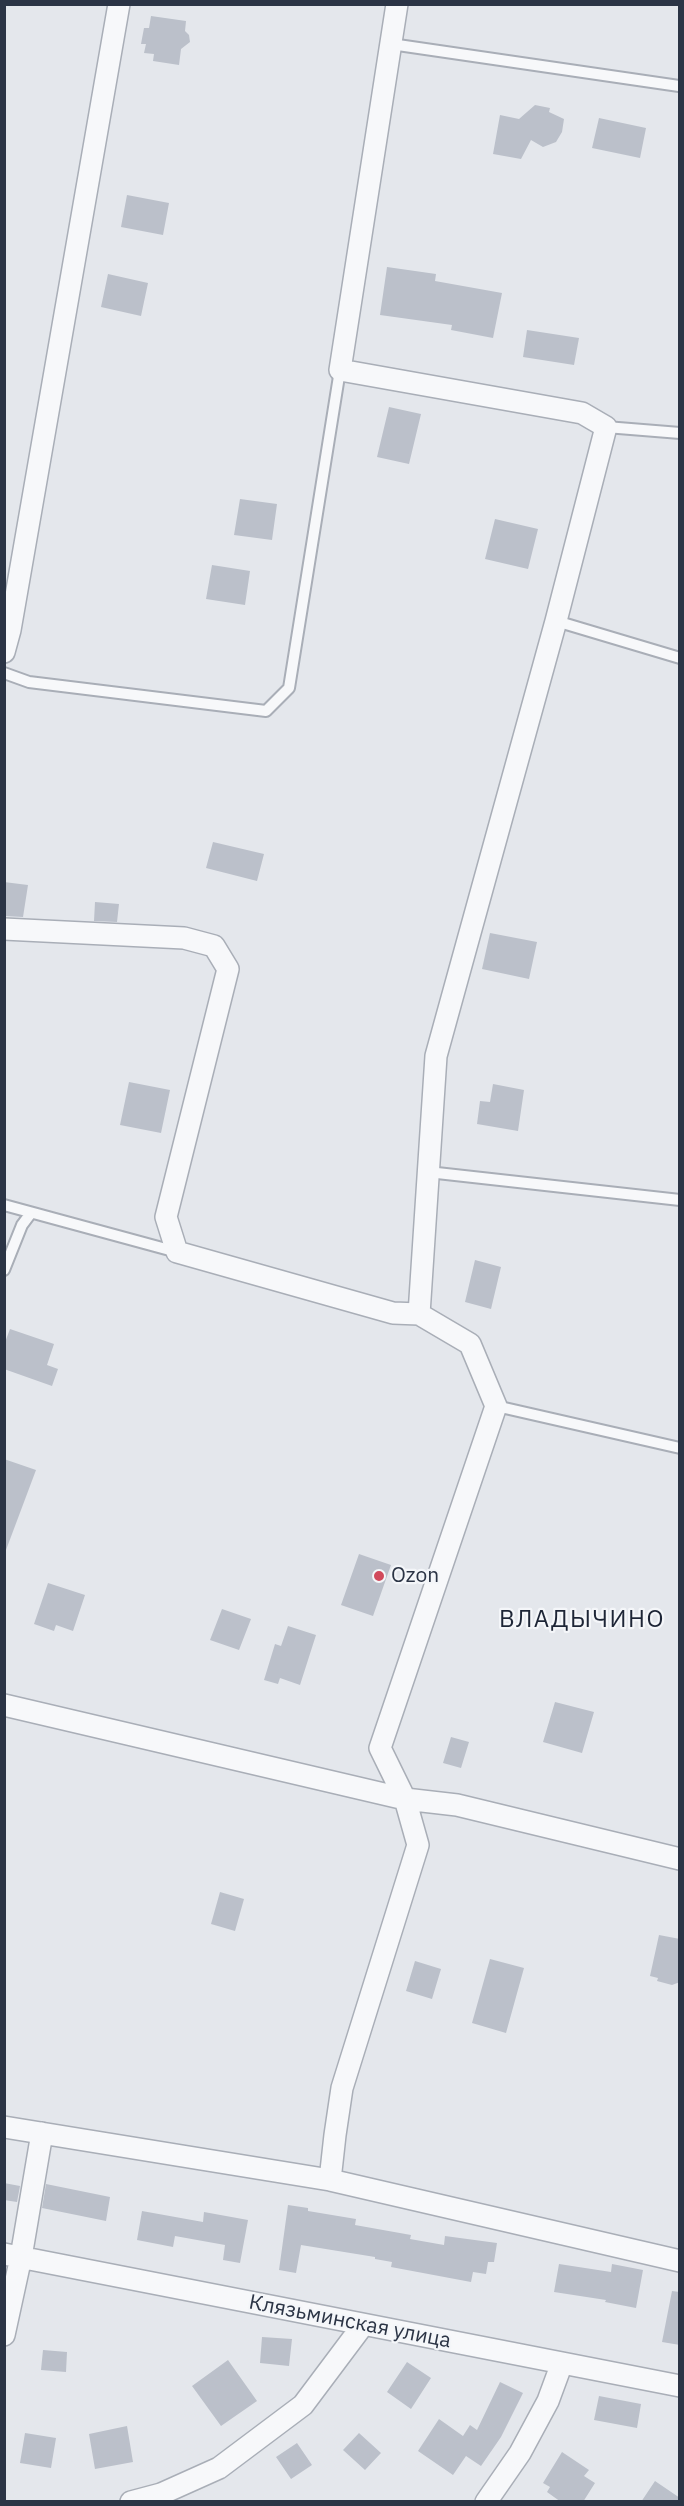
<!DOCTYPE html>
<html>
<head>
<meta charset="utf-8">
<style>
  body { margin:0 }
  #map { position:relative; width:684px; height:2506px; overflow:hidden; background:#e4e7ec; font-family:"IBM Plex Sans",sans-serif }
  canvas { display:block }
  .frame { position:absolute; inset:0; border:6px solid #2b3445; pointer-events:none }
</style>
</head>
<body>
<div id="map">
<canvas width="684" height="2506"></canvas>
<div class="frame"></div>
</div>
<script>
const context = document.querySelector('canvas').getContext('2d');
context.lineJoin = 'round';
function fill(path, color) { context.fillStyle = color; context.fill(path, 'evenodd'); }
const toPath = rows => new Path2D(rows.map(r => 'M' + r).join(''));
function stroke(path, color, width, dash) { context.strokeStyle = color; context.lineWidth = width; context.lineCap = dash ? 'butt' : 'round'; context.setLineDash(dash || []); context.stroke(path); }
function write(font, color, halo, rows, align = 'center') {
  context.font = font + ' "IBM Plex Sans",sans-serif'; context.lineWidth = 4.5; context.setLineDash([]); context.textBaseline = 'middle'; context.strokeStyle = halo; context.fillStyle = color; for (const [text, x, y, turn = 0] of rows) {
    context.save(); context.translate(x, y); context.rotate((+turn || 0) * Math.PI / 180); context.textAlign = isNaN(turn) ? turn : align; if (halo) context.strokeText(text, 0, 0); context.fillText(text, 0, 0); context.restore();
  }
}
fill(toPath([
  [151,16,186,21,185,31,189,35,190,42,181,49,179,65,153,61,154,54,144,53,146,44,141,44,144,28,149,28],
  [535,105,550,108,549,112,564,119,562,132,556,142,543,147,531,140,521,159,493,154,500,115,519,119],
  [599,118,646,128,640,158,592,148],
  [127,195,169,203,163,235,121,227],
  [387,267,436,274,435,281,502,293,493,338,451,330,452,325,380,315],
  [108,274,148,283,141,316,101,307],
  [527,330,579,338,574,365,523,357],
  [389,407,421,414,409,464,377,457],
  [240,499,277,504,272,540,234,535],
  [495,519,538,529,528,569,485,559],
  [212,565,250,571,245,605,206,599],
  [213,842,264,854,257,881,206,868],
  [4,882,28,885,23,917,4,916],
  [95,902,119,904,117,922,94,921],
  [490,933,537,942,529,979,482,969],
  [129,1082,170,1090,161,1133,120,1125],
  [493,1084,524,1090,518,1131,477,1124,480,1101,490,1102],
  [475,1260,501,1267,491,1309,465,1302],
  [10,1329,54,1344,47,1365,58,1369,52,1386,4,1369,4,1345],
  [4,1459,36,1470,6,1550,4,1550],
  [359,1554,391,1565,373,1616,341,1605],
  [48,1583,85,1595,73,1631,56,1625,54,1631,34,1624],
  [222,1609,251,1619,239,1650,210,1640],
  [288,1626,316,1635,300,1685,280,1678,278,1684,264,1680,275,1644,281,1646],
  [555,1702,594,1712,582,1753,543,1742],
  [451,1737,469,1742,461,1768,443,1763],
  [220,1892,244,1899,235,1931,211,1924],
  [659,1935,680,1939,680,1982,672,1985,657,1981,658,1978,650,1976],
  [490,1959,524,1968,506,2033,472,2023],
  [415,1961,441,1969,432,1999,406,1991],
  [4,2183,20,2186,17,2202,4,2200],
  [46,2184,110,2197,106,2221,42,2208],
  [288,2205,308,2208,308,2211,356,2219,355,2225,411,2235,410,2239,444,2245,445,2236,497,2243,494,2262,488,2262,486,2274,473,2272,471,2282,391,2267,392,2262,375,2259,375,2257,301,2245,296,2273,279,2270],
  [142,2211,203,2222,204,2212,248,2220,240,2263,223,2260,225,2245,175,2236,173,2247,137,2240],
  [559,2264,611,2272,612,2264,643,2270,636,2308,605,2302,606,2300,554,2292],
  [672,2291,680,2292,680,2345,662,2342],
  [262,2337,292,2339,289,2366,260,2363],
  [43,2350,67,2352,66,2372,41,2370],
  [228,2360,257,2401,221,2426,192,2386],
  [407,2362,431,2378,411,2409,387,2392],
  [500,2382,523,2393,501,2437,481,2466,466,2456,453,2475,418,2451,439,2419,463,2436,470,2425,477,2430],
  [599,2396,641,2404,637,2428,594,2420],
  [127,2426,133,2462,95,2469,89,2434],
  [25,2433,56,2438,51,2468,20,2463],
  [359,2433,381,2453,365,2470,343,2450],
  [297,2443,312,2465,291,2479,276,2457],
  [562,2452,589,2470,584,2476,595,2483,583,2502,561,2502,547,2492,550,2487,543,2483],
  [655,2481,680,2498,680,2502,641,2502]
]), '#bbc0ca');
const service = toPath([
  [391,44,679,86],
  [606,427,680,433],
  [556,621,680,658],
  [4,673,29,682,266,711,289,688,340,370],
  [428,1172,680,1200],
  [4,1205,177,1252],
  [4,1270,22,1225,31,1213],
  [496,1406,680,1448]
]);
const minor = toPath([
  [397,4,340,370,582,413,606,427,556,621,436,1056,419,1314,470,1344,496,1406,380,1748,405,1799,418,1845,342,2088,335,2135,330,2180,680,2261],
  [4,652,10,630,119,4],
  [4,929,184,938,214,946,228,969,166,1217,177,1252,393,1313,419,1314],
  [4,1705,405,1799,457,1805,680,1859],
  [4,2127,330,2180],
  [4,2254,680,2386],
  [4,2335,21,2257,42,2133],
  [131,2502,161,2494,219,2468,303,2405,363,2325],
  [486,2502,520,2453,548,2401,562,2363]
]);
stroke(service, '#a9aeb7', 14);
stroke(minor, '#a9aeb7', 24);
stroke(service, '#f7f8fa', 10);
stroke(minor, '#f7f8fa', 21);
for (const [x, y, r, color] of [
  [379,1576,6,"#d1495b"]
]) { const dot = new Path2D(); dot.arc(x, y, r, 0, 2 * Math.PI); context.fillStyle = color; context.fill(dot); stroke(dot, '#f4f6f9', 2); }
write('21px', '#2b3445', '#f4f6f9', [
  ["Ozon",391,1576]
], 'left');
write('21px', '#2b3445', '#f4f6f9', [
  ["Клязьминская улица",350,2322,11]
]);
context.letterSpacing = '1.5px';
write('24px', '#1d2536', '#f4f6f9', [
  ["ВЛАДЫЧИНО",582,1620]
]);
context.letterSpacing = '0px';
</script>
</body>
</html>
